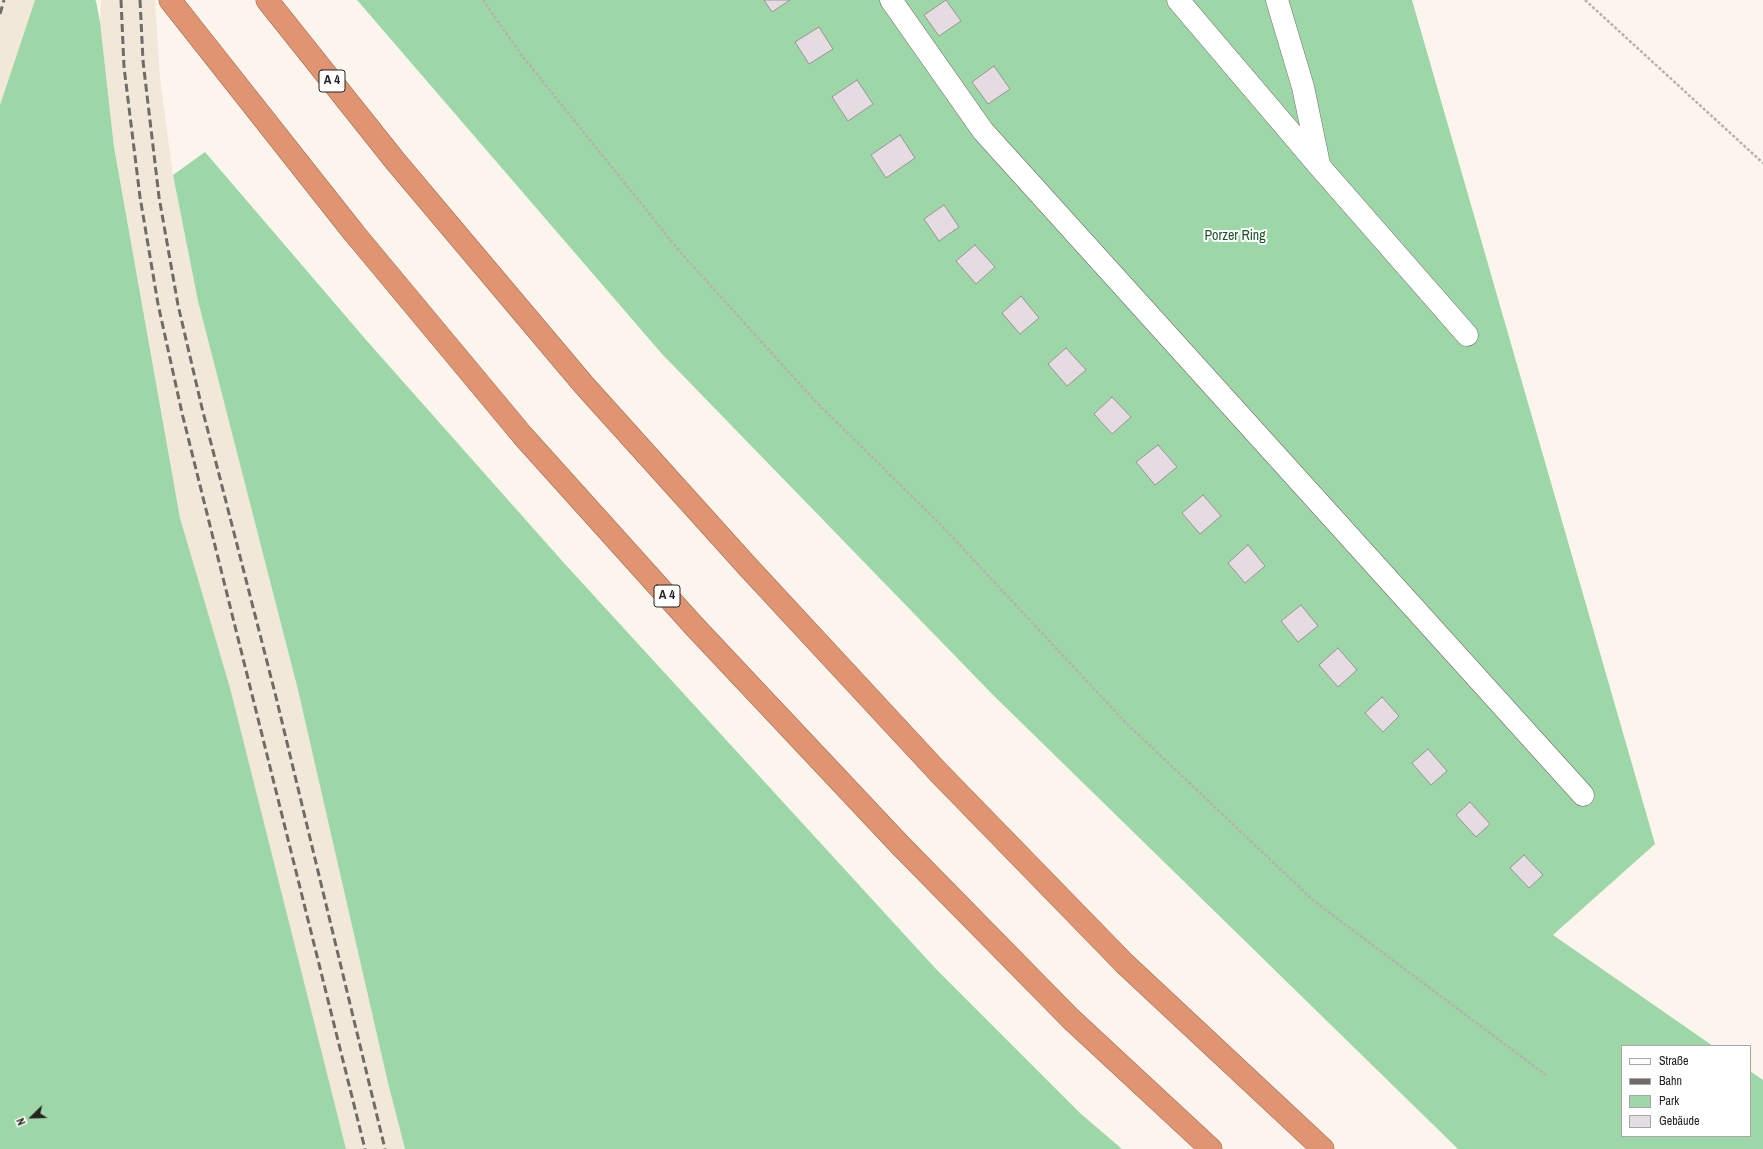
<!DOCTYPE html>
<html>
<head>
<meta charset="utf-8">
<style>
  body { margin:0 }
  #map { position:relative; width:1763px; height:1149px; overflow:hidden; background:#fbf5ed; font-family:"Archivo Narrow",sans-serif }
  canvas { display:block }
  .legend { position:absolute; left:1621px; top:1045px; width:130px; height:92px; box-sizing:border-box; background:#fff; border:1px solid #a7a7a5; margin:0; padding:5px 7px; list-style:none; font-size:12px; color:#24221f }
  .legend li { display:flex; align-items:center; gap:8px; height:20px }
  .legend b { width:20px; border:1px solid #a7a7a5 }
  .north { position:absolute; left:12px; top:1097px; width:40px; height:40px; -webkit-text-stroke:3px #fff; paint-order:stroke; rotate:247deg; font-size:11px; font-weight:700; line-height:16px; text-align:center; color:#24221f }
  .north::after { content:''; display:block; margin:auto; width:14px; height:18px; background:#24221f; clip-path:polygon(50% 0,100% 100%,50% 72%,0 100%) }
</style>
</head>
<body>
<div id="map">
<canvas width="1763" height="1149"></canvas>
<ul class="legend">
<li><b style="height:5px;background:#fff"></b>Straße</li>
<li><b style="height:5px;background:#6f6c67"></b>Bahn</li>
<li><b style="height:11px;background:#9ed7a7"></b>Park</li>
<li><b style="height:11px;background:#e5dce1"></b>Gebäude</li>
</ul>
<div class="north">N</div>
</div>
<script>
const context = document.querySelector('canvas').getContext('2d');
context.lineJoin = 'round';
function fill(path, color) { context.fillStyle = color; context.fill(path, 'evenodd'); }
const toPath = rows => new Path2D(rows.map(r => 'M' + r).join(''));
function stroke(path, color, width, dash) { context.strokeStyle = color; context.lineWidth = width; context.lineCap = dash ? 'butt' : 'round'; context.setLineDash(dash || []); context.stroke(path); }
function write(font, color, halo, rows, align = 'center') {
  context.font = font + ' "Archivo Narrow",sans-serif'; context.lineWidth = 4; context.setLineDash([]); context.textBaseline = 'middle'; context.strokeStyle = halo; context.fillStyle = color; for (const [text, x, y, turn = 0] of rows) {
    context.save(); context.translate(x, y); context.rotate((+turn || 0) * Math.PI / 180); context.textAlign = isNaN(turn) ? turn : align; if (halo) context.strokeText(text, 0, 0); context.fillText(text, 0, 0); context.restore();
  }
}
fill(toPath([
  [0,0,35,0,0,105],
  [101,0,155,0,160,79,173,175,198,301,298,690,388,1083,405,1149,346,1149,180,518,114,147,100,22]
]), '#f1e8d9');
fill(toPath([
  [35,0,95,0,96,1,100,22,114,147,180,518,230,688,346,1149,0,1149,0,105],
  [357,0,1412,0,1655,844,1553,935,1713,1046,1622,1046,1622,1136,1750,1136,1750,1071,1763,1080,1763,1149,1458,1149,993,695,662,354],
  [205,152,367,341,564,563,936,969,1080,1113,1122,1149,405,1149,388,1083,298,690,198,301,173,175]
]), '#9ed7a7');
const building = toPath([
  [764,0,790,0,772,12,764,0],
  [946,0,961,21,939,36,924,15,946,0],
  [819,27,833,49,809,64,795,42,819,27],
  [994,66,1010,89,988,104,972,82,994,66],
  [857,80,873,104,848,121,832,97,857,80],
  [900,135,915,158,886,178,871,155,900,135],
  [944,205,959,227,939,241,924,219,944,205],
  [975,245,995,267,976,284,956,261,975,245],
  [1021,296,1039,318,1020,334,1002,313,1021,296],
  [1066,348,1086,370,1067,386,1048,364,1066,348],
  [1112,397,1131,417,1112,434,1094,414,1112,397],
  [1158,445,1177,467,1155,485,1136,462,1158,445],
  [1203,495,1221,516,1200,534,1182,513,1203,495],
  [1248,545,1265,566,1245,583,1228,563,1248,545],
  [1301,605,1318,626,1298,642,1281,621,1301,605],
  [1338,648,1357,670,1338,687,1319,665,1338,648],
  [1382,697,1399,716,1383,732,1365,713,1382,697],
  [1428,749,1447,771,1431,785,1412,763,1428,749],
  [1470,802,1490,824,1476,837,1456,815,1470,802],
  [1524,855,1543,875,1529,888,1510,868,1524,855]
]);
fill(building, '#e5dce1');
stroke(building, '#9a9297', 1);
const minor = toPath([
  [891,0,983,131,1583,795],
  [1178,0,1320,167,1467,335],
  [1277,0,1303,87,1319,164]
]);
const highway = toPath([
  [170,0,354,233,523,436,694,626,901,846,1071,1019,1211,1149],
  [267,0,396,162,584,385,748,567,939,773,1125,964,1323,1149]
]);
stroke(minor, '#6f6b64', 23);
stroke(highway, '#9f6c54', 23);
stroke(toPath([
  [483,0,523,57,681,253,816,402,940,524,1126,723,1314,901,1546,1075],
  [1585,0,1763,163]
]), '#b6b1ab', 2.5, [3, 2]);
stroke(minor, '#fff', 22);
stroke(highway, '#e19471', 22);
stroke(toPath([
  [121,0,124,67,140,197,158,304,182,413,365,1149],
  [140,0,143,61,159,197,178,305,202,408,276,697,385,1149],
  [0,14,4,0]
]), '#6f6c67', 3, [8, 4]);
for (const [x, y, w] of [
  [332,81,26],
  [667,596,26]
]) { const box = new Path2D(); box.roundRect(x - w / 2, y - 11, w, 22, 3); context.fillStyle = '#fff'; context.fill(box); stroke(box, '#24221f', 1); }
write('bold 13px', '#24221f', null, [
  ["A 4",332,81],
  ["A 4",667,596]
]);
write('14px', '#195328', '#fff', [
  ["Porzer Ring",1235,236]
]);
</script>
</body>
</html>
